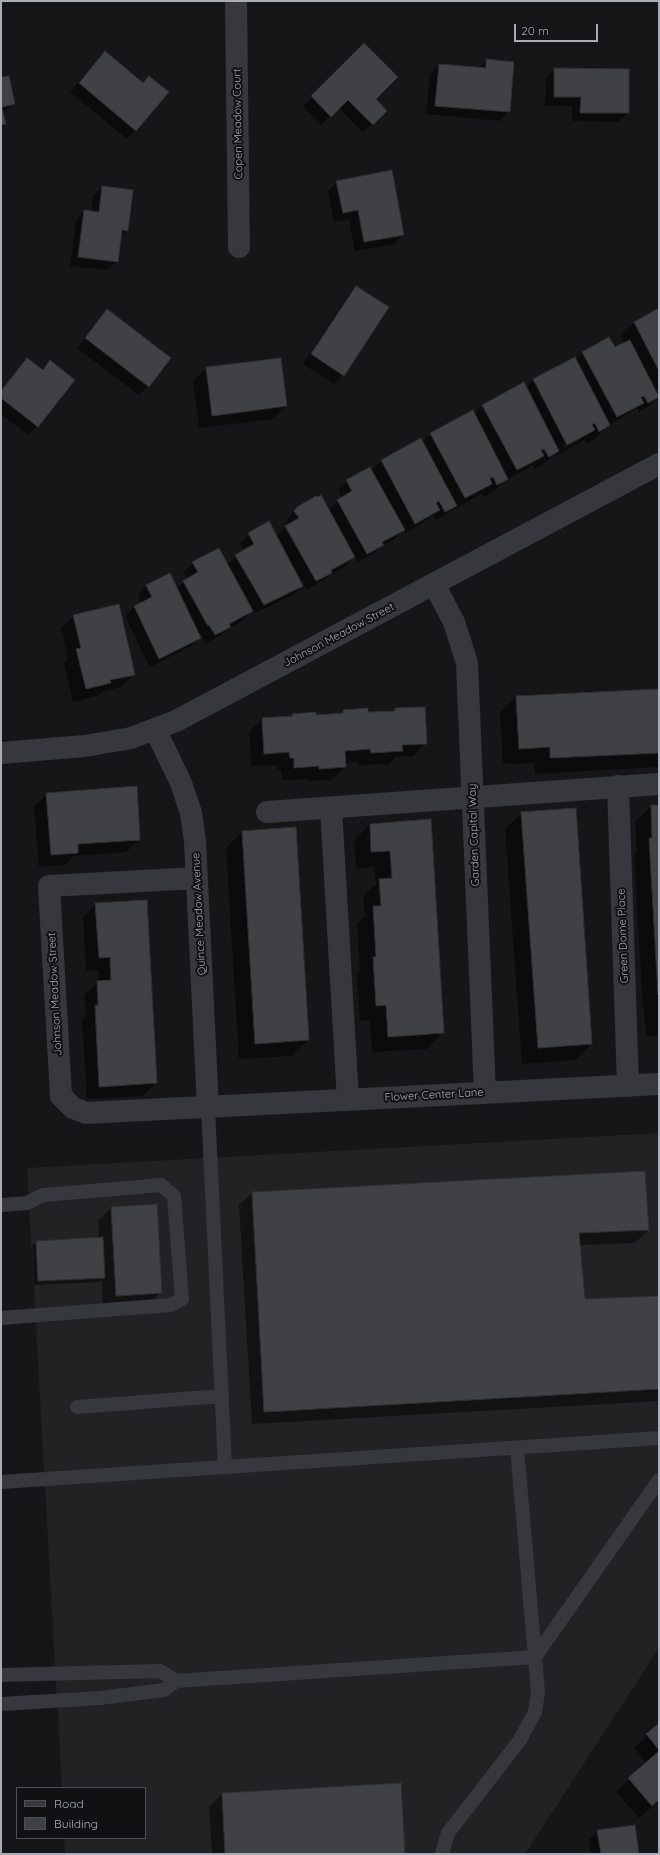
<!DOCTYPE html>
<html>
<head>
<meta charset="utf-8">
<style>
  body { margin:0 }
  #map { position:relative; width:660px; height:1855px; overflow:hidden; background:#161618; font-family:Quicksand,sans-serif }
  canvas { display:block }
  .frame { position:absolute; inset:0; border:2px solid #a8adb8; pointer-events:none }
  .legend { position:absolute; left:16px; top:1787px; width:130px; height:52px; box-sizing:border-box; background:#111113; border:1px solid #4d4f55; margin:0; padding:5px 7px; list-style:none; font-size:12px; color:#a8adb8 }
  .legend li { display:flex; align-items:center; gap:8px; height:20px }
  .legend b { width:20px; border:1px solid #4d4f55 }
  .scale { position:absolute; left:514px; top:24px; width:84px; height:18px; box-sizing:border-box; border:2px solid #a8adb8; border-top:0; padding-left:5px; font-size:12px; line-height:14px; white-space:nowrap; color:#a8adb8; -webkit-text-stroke:3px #111113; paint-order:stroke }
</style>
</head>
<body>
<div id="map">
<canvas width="660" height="1855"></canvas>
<div class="frame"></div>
<ul class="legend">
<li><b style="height:5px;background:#37383d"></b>Road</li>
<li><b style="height:11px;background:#404145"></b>Building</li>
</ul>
<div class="scale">20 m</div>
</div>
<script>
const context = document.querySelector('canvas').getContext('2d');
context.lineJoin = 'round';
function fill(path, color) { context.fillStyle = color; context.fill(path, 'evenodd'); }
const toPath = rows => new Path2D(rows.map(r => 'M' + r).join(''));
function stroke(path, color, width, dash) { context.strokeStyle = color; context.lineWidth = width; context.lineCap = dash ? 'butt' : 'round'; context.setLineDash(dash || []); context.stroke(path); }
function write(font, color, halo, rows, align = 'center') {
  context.font = font + ' Quicksand,sans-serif'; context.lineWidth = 4; context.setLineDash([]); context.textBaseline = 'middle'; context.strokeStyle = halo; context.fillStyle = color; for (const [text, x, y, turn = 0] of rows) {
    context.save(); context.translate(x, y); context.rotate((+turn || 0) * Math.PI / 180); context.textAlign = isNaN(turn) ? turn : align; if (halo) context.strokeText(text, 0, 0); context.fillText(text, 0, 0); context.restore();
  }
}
fill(toPath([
  [659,1133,659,1648,525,1854,65,1854,64,1838,145,1838,145,1788,62,1788,27,1168]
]), '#222225');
fill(toPath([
  [364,44,374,99,385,111,363,133,339,108,321,125,303,106],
  [105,52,136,130,127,139,70,92],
  [487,60,513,63,509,112,500,121,426,114,430,74,439,65,478,69],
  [555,69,628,113,619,122,572,121,572,106,545,106,546,78],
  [1,78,14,104,3,113,5,123,1,127],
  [659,78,659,93,657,80],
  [337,182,403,235,394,244,355,251,349,219,334,222,328,191],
  [102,187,127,231,120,238,117,261,108,270,70,266,76,220,84,211,91,212,93,196],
  [357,287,343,375,334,384,303,364,348,296],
  [107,310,148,386,139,395,77,348],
  [659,310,659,398,649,406,639,412,637,408,609,425,596,438,586,444,584,440,554,457,553,455,545,463,535,469,533,465,503,482,494,492,484,497,482,493,436,520,433,516,406,533,404,529,394,539,381,546,374,554,358,562,355,556,345,566,307,590,294,567,292,568,302,586,293,595,255,613,253,610,243,620,206,644,200,633,198,634,200,637,191,646,150,667,125,616,134,607,142,603,138,595,146,586,176,589,188,579,184,572,193,563,218,549,227,565,236,556,244,551,240,543,249,534,276,536,289,525,286,520,295,511,328,510,342,498,338,490,347,481,370,469,371,471,381,461,420,440,422,443,431,434,474,414,482,406,524,384,526,388,533,380,574,358,575,360,583,352,615,349,625,343,621,335,634,323],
  [580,437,580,440,564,448,563,446],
  [27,359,42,370,50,362,37,426,28,435,1,414,1,390],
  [280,359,286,406,273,419,199,428,193,381,206,368],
  [74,616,134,674,121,687,102,692,97,696,73,702,64,663,68,659,61,628],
  [659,690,659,767,535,774,534,763,503,764,500,713,516,697],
  [395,709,426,743,413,756,395,757,389,764,358,765,357,762,345,763,345,767,332,780,307,781,307,779,282,780,281,771,277,771,277,765,251,766,249,732,262,719,290,717,293,715,340,714,343,711,368,713,392,712],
  [47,794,139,840,126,852,74,856,65,865,39,867,34,806],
  [651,806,659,806,659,1035,646,1036,644,1010,643,1010,634,855,637,852,635,822],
  [522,813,591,1044,575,1060,522,1064,505,829],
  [430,820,443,1032,427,1049,372,1052,370,1020,360,1021,357,974,360,971,357,923,365,916,363,896,376,884,374,867,356,868,354,841,370,824],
  [295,828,308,1040,292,1056,239,1059,226,848,242,832],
  [146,901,156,1083,143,1096,87,1099,82,1019,86,1016,84,995,98,982,98,970,86,971,83,917,96,904],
  [252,1193,648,1230,635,1243,579,1245,584,1301,659,1297,659,1401,252,1424,239,1205],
  [111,1208,160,1293,148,1306,103,1308,102,1280,100,1282,34,1285,32,1246,36,1242,99,1238,98,1221],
  [659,1724,659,1801,639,1818,616,1792,646,1763,634,1748],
  [222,1794,404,1854,212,1854,209,1807],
  [598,1831,638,1854,591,1854,589,1840]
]), '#0007');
const building = toPath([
  [364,43,398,77,376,99,387,111,373,125,348,100,331,117,311,96,364,43],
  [105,51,143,83,149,76,169,92,136,131,79,83,105,51],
  [486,59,514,62,510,112,435,106,439,64,486,68,486,59],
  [554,68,629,69,629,113,580,113,581,97,554,97,554,68],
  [9,76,15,104,2,107,6,124,1,125,1,77,9,76],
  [392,170,404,235,364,242,358,210,343,213,336,181,392,170],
  [102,186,133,190,128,231,122,230,118,262,78,257,84,210,99,212,102,186],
  [356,286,389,307,344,376,311,354,356,286],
  [659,308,659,371,634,322,659,308],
  [107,309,171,358,149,387,85,338,107,309],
  [609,337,615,347,630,340,659,397,648,403,644,396,641,397,644,403,617,417,582,352,609,337],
  [575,357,610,425,599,432,595,423,592,425,595,430,567,445,533,379,575,357],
  [27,358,43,370,50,360,75,380,38,427,1,398,1,391,27,358],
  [281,358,287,406,212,416,206,367,281,358],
  [524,382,559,451,549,457,544,449,541,450,544,456,517,470,482,405,524,382],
  [473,410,508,479,497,485,493,477,490,478,492,484,465,498,430,433,473,410],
  [421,438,457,506,445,512,439,501,436,503,440,510,415,524,381,460,421,438],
  [370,467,405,530,382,542,384,545,367,554,337,500,352,491,346,480,370,467],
  [321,495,355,557,331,570,332,573,316,581,285,526,299,518,294,511,297,507,316,496,318,497,321,495],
  [269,521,303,586,264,605,235,555,254,544,248,533,269,521],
  [219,548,253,611,229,624,231,627,215,635,209,625,208,626,183,581,198,572,192,562,219,548],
  [170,573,201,638,159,659,134,606,152,597,146,585,170,573],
  [119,604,135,675,110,680,111,683,86,689,76,649,81,648,73,615,119,604],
  [659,689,659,753,550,758,550,747,519,749,516,696,659,689],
  [425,707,427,744,402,745,403,751,371,753,370,749,345,751,346,767,319,769,319,766,294,768,294,758,290,758,289,752,264,754,262,718,293,716,292,714,316,712,316,715,343,713,343,710,368,708,368,712,395,711,395,708,425,707],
  [137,786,140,840,78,844,78,853,51,855,46,793,137,786],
  [651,805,659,805,658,995,649,838,652,838,651,805],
  [576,808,592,1044,538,1048,521,812,576,808],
  [431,819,444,1033,388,1037,386,1005,376,1006,373,957,376,957,373,906,381,906,379,879,392,878,390,851,371,852,370,824,431,819],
  [296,827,309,1040,255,1044,242,831,296,827],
  [147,900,157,1083,99,1087,95,1005,98,1005,97,981,111,980,110,957,99,958,95,903,147,900],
  [645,1171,649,1230,579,1233,585,1299,659,1296,659,1389,264,1412,252,1192,645,1171],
  [157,1204,162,1293,116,1296,111,1207,157,1204],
  [103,1237,105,1278,38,1281,36,1241,103,1237],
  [659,1723,659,1750,646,1734,659,1723],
  [659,1751,659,1800,652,1806,628,1778,659,1751],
  [401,1783,405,1854,225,1854,222,1793,401,1783],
  [635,1825,639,1854,601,1854,597,1830,635,1825]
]);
fill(building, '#404145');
stroke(building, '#303034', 1);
stroke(toPath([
  [208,1107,225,1467],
  [1,1205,27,1203,43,1195,161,1185,174,1196,182,1299,171,1305,1,1318],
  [77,1407,222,1396],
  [1,1482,659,1438],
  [1,1675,160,1671,176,1681],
  [1,1704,100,1698,164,1690,176,1681,535,1657,659,1480],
  [442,1854,448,1833,520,1740,535,1712,538,1692,517,1448]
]), '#37383d', 14);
stroke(toPath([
  [236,1,239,247],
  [434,584,454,622,467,663,485,1093],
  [155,729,181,783,191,813,195,841,208,1107],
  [1,753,85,746,131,738,176,721,659,464],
  [618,786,628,1086],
  [331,808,348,1100],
  [267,812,659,784],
  [197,878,49,886,61,1096,73,1108,86,1113,659,1084]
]), '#37383d', 22);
write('11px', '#a8adb8', '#111113', [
  ["Copen Meadow Court",238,124,-91],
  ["Johnson Meadow Street",339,635,-28],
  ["Garden Capital Way",474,835,-92],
  ["Quince Meadow Avenue",199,914,-93],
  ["Green Dome Place",623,936,-92],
  ["Johnson Meadow Street",55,994,-93],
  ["Flower Center Lane",434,1095,-3]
]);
</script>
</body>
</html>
